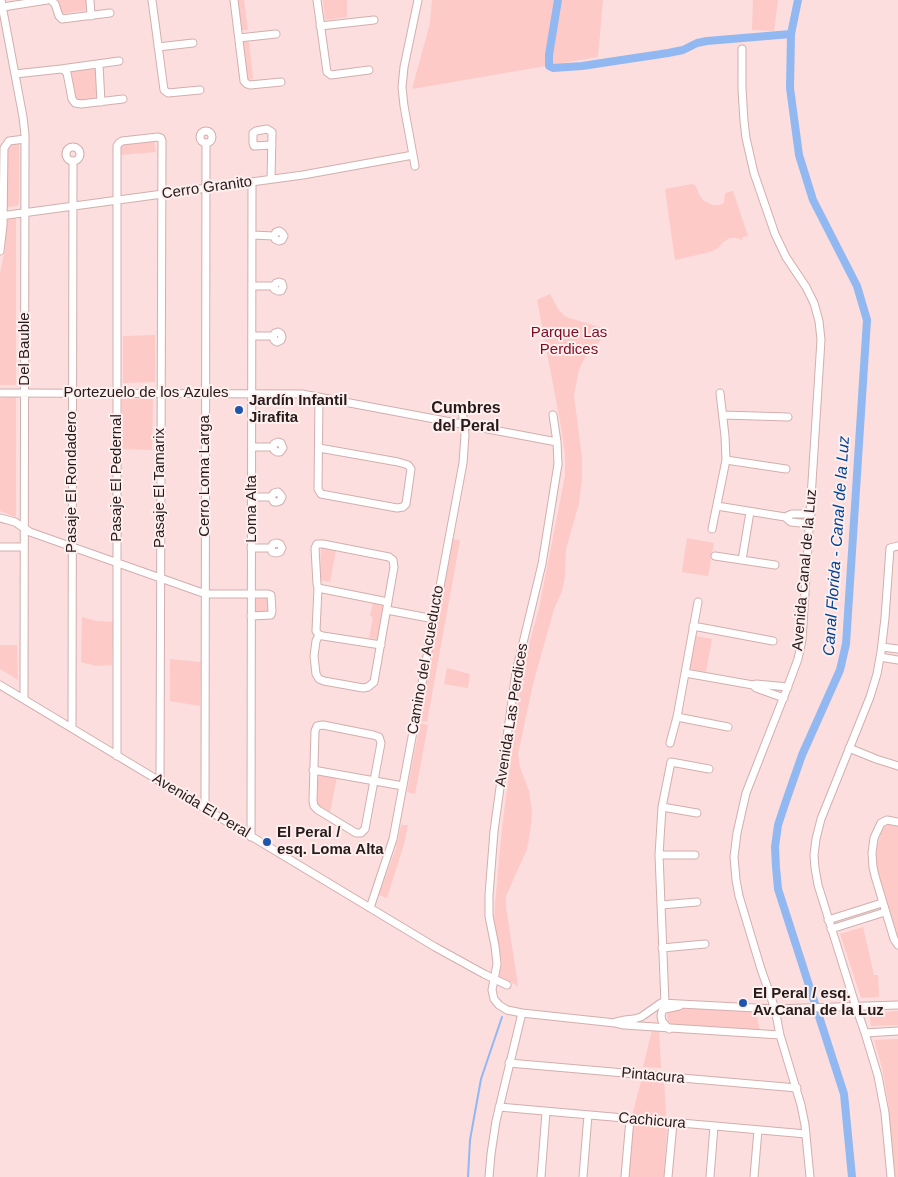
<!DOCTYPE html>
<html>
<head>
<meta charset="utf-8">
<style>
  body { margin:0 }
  canvas { display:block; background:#fbdedd }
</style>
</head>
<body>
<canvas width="898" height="1177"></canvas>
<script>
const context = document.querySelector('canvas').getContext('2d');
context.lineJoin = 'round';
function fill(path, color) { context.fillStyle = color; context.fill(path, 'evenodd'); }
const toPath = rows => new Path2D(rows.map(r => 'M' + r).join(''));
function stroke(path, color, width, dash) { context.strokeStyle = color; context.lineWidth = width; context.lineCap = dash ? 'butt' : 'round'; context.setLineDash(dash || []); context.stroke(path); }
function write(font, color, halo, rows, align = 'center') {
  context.font = font + ' Arial,sans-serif'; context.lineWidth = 4; context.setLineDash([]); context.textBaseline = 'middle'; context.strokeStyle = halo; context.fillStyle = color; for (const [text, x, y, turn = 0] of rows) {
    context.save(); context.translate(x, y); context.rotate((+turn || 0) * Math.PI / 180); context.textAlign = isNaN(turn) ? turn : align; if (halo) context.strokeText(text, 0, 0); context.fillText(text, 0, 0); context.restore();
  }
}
fill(toPath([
  [58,0,86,0,87,10,61,14],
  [237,0,244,0,248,30,241,30],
  [323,0,347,0,347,17,325,20],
  [432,0,603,0,598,57,412,89,430,23],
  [753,0,778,0,774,31,752,30],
  [242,42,249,42,253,79,247,80],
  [93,67,96,70,98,97,96,100,79,102,75,100,70,73,72,70],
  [154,141,156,152,121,155,121,145],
  [19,144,19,204,17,206,7,207,6,204,7,148,10,145],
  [692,184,695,185,700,196,704,201,713,205,720,205,724,203,725,193,733,191,748,236,742,237,743,240,736,238,730,238,723,242,718,248,710,252,675,260,665,189],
  [16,217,16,385,0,385,0,273,5,250,6,219],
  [550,294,558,309,566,317,602,328,603,334,600,341,585,358,579,369,574,396,582,458,582,478,579,503,566,549,565,577,562,591,554,609,533,684,518,754,520,767,529,791,532,812,530,833,527,849,506,896,506,907,518,986,499,976,502,963,494,922,495,905,502,828,523,666,539,608,565,476,565,455,560,421,537,300],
  [155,335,155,382,123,383,123,336],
  [16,396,16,517,0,511,0,398],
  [122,398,153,399,152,450,122,449],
  [687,538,714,543,708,576,682,572],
  [452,539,460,540,427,722,420,721],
  [321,547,336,550,330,582,320,580],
  [255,596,270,597,269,614,255,614],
  [373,602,385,604,378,639,369,638,373,617,370,616],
  [82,617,97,621,113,622,112,665,96,666,81,662],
  [696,636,712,639,706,672,690,669],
  [0,645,17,645,18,680,0,669],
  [170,659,201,662,200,706,170,701],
  [447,668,470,674,468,688,444,684],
  [420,723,428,725,415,794,407,792],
  [322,774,337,777,330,812,320,806,317,803,318,778,319,775],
  [890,824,898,826,898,937,878,873,876,858,877,846,881,833,885,826],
  [401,825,408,825,404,844,387,898,379,895,396,848],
  [863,927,874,975,878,975,879,997,861,998,840,934],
  [683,1007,756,1011,760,1031,673,1026,668,1020,667,1016,668,1012,670,1011],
  [898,1011,898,1025,871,1026,869,1013],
  [652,1030,659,1031,661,1068,643,1067],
  [898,1039,898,1177,894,1177,888,1102,882,1068,874,1040],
  [642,1078,664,1079,666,1117,632,1115],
  [631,1125,667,1127,664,1177,628,1177]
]), '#fdcac8');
stroke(toPath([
  [468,1177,470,1140,481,1079,502,1017]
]), '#92b8f2', 2);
stroke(toPath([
  [558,0,549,55,549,66,553,68,582,66,668,53,683,50,697,43,707,41,791,34],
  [798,0,791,34,790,88,799,155,813,200,857,286,867,320,846,644,840,670,802,755,786,801,778,825,775,847,776,867,778,889,844,1094,852,1177]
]), '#92b8f2', 8);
const street = toPath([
  [1,0,23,117,25,135,24,699],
  [51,0,55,4,59,16,62,19,110,13],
  [90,0,91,16],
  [152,0,164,90,168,93,200,90],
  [234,0,244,81,247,84,250,85,281,82],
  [317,0,327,72,331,75,369,70],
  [3,7,47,0],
  [320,26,374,20],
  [239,38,276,34],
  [158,47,193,43],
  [742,49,742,89,744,121,746,138,754,173,775,234,786,257,806,287,814,303,819,321,821,340,802,640,798,659,786,691,746,793,737,833,734,857,736,880,739,896,761,969,775,1009,780,1035,801,1105,805,1125,810,1177],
  [99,64,101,102],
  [61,69,64,70,67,73,72,99,75,103,81,104,123,99],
  [15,74,61,69,119,61],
  '200 137a6 6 0 1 1 12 0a6 6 0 1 1-12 0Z',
  '66 154a7 7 0 1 1 14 0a7 7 0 1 1-14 0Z',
  [415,166,404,106,402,87,404,67,418,0],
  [271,179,272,134,272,132,267,129,256,131,253,133,253,143,254,146,272,145],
  [0,216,303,175,413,155],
  [252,235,274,236,276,232,279,231,282,233,284,236,282,240,279,241,275,239,274,236],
  [0,251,3,225,4,148,9,141,25,139],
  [252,286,274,286,276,283,279,282,282,283,283,287,281,291,278,291,274,289,274,286],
  [252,336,273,336,275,333,278,332,281,334,282,337,281,340,277,342,274,340,273,336],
  [0,393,302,394,557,442],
  [319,397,318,489,321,494,397,508,403,507,406,504,411,469,408,465,398,462,319,448],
  [553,415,557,442,558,464,542,564,516,672,494,831,489,895,489,916,495,946,497,964,492,990,494,999,499,1005,507,1010,522,1013,615,1023,624,1025,780,1035],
  [723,415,788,417],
  [252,447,273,447,274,444,278,442,281,443,283,448,280,452,277,452,274,450,273,447],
  [726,460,786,469],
  [251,497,271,497,274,493,278,492,280,494,282,497,280,501,277,502,274,502,271,497],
  [717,506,785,517,791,522,810,524],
  [785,517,792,514,811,514],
  [0,518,15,522,30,532,200,592,209,594,268,594,271,595,272,611,271,615,251,616],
  [712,529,726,460,725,436,720,393],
  [0,547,24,547],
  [251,548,271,548,273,544,277,543,280,544,282,548,280,552,276,553,272,552,271,548],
  [715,556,775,565],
  [742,560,750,512],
  [318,588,388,602],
  [387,610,434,619],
  [693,626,773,641],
  [319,635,316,641,314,656,316,674,319,679,324,681,363,688,368,687,374,682,394,567,393,560,389,557,323,544,317,544,315,548,317,584,318,588,316,631,319,635,323,636,381,645],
  [882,647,898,649],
  [880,657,898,660],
  [685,673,753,685,756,684,788,687],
  [0,685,435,947,484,974,507,985],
  [753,685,756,688,784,698],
  [677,717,728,727],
  [323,725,373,735,379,737,381,743,365,829,361,833,356,833,318,810,314,806,313,801,315,731,317,726,323,725],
  [72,728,73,161],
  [670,743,677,717,698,602],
  [849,748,876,759,898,766],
  [117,756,117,146,119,143,122,141,158,137,161,138,162,141,160,781],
  [313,770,403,786],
  [662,807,697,813],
  [205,809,206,143],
  [898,822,887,820,881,823,874,838,872,853,873,867,875,876,894,939,898,945],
  [251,837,252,182],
  [659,855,695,855],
  [661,905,697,902],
  [370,908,393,839,463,463,465,435,462,409],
  [828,920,882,903],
  [831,929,885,912],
  [662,948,705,944],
  [665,1003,659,855,662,807,671,762,709,769],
  [616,1022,625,1020,634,1019,641,1017,661,1003,775,1009,898,1005],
  [669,1029,662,1021,661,1016,662,1011,665,1009,679,1006],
  [865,1033,898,1031],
  [509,1063,797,1088],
  [499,1107,806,1134],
  [489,1177,491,1154,496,1121,522,1013],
  [541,1177,546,1112],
  [583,1177,588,1115],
  [625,1177,630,1119],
  [668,1177,673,1123],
  [710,1177,714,1126],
  [754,1177,758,1130],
  [891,1177,885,1113,878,1076,865,1033,856,1007,818,885,815,868,814,855,816,839,821,819,870,697,877,674,881,652,885,618,890,548,898,546]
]);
stroke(street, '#d2afae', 9);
stroke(street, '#fff', 7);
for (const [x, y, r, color] of [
  [239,410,5,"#1e57a9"],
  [267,842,5,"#1e57a9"],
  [743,1003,5,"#1e57a9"]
]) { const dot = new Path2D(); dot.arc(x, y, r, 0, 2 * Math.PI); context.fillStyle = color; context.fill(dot); stroke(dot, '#feefef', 2); }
write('15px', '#271a1a', '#feefef', [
  ["Cerro Granito",207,188,-8],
  ["Del Bauble",25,349,-90],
  ["Portezuelo de los Azules",146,393],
  ["Cerro Loma Larga",205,476,-90],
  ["Pasaje El Pedernal",117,478,-90],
  ["Pasaje El Rondadero",72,482,-90],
  ["Pasaje El Tamarix",160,488,-90],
  ["Loma Alta",252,509,-90],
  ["Avenida Canal de la Luz",805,570,-85],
  ["Camino del Acueducto",426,660,-80],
  ["Avenida Las Perdices",512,715,-81],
  ["Avenida El Peral",201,806,31],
  ["Pintacura",653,1076,5],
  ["Cachicura",652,1121,5]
]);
write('15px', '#800b1f', '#feefef', [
  ["Parque Las",569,333],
  ["Perdices",569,350]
]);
write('bold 15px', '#271a1a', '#feefef', [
  ["Jardín Infantil",249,401],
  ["Jirafita",249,418],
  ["El Peral /",277,833],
  ["esq. Loma Alta",277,850],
  ["El Peral / esq.",753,994],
  ["Av.Canal de la Luz",753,1011]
], 'left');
write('bold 16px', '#271a1a', '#feefef', [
  ["Cumbres",466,409],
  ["del Peral",466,427]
]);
write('italic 16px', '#024293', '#feefef', [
  ["Canal Florida - Canal de la Luz",837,546,-86]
]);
</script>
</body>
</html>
